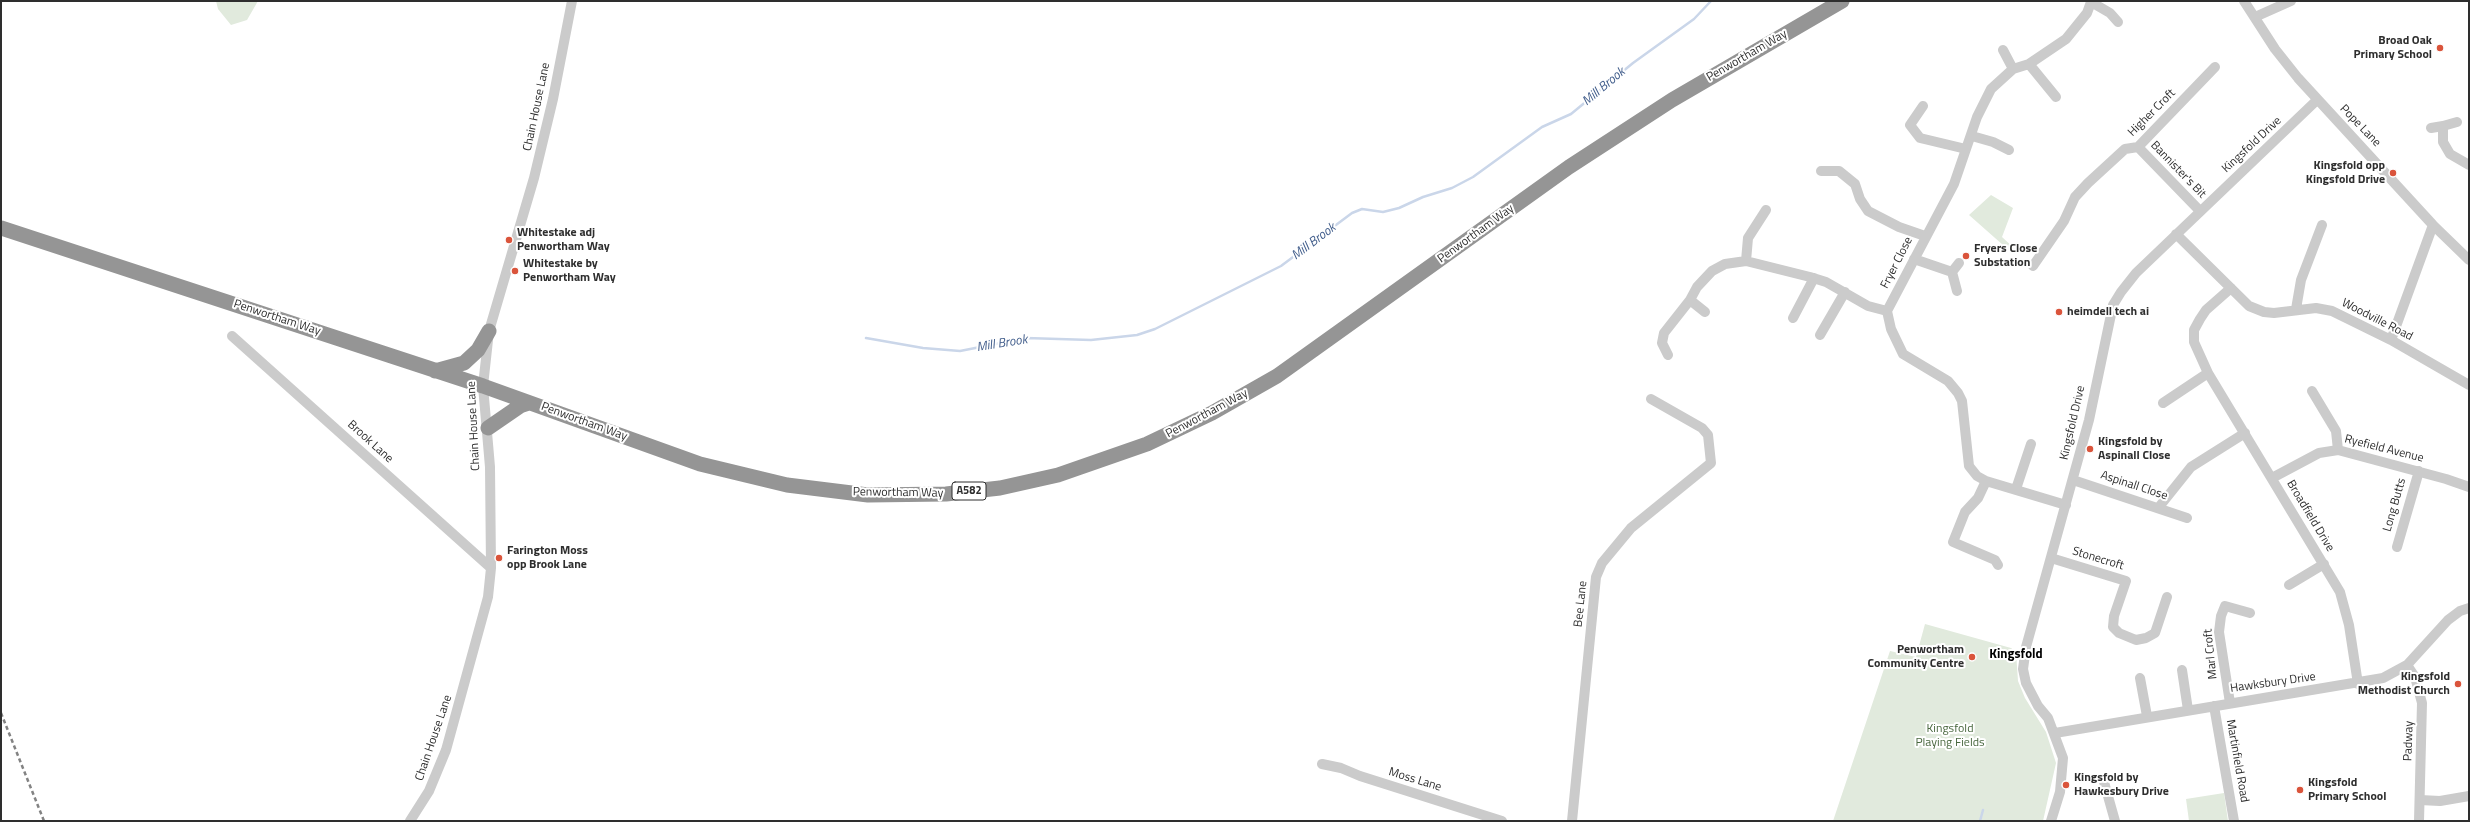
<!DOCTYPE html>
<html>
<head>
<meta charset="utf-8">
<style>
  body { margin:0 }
  #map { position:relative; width:2470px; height:822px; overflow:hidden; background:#fff; font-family:"Titillium Web",sans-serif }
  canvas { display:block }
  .frame { position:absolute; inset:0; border:2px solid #2e2e2e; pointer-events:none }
</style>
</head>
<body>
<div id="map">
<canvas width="2470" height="822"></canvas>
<div class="frame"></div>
</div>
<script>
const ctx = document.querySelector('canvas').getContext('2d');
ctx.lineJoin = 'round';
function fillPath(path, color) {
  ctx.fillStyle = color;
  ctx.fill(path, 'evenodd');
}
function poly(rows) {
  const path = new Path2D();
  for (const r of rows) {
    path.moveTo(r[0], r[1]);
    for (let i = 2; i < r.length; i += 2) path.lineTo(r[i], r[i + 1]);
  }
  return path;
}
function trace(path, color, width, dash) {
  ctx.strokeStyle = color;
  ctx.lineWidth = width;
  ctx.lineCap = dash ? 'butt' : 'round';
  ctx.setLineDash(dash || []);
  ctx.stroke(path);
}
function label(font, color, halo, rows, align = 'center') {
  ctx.font = font + ' "Titillium Web",sans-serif';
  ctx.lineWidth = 4;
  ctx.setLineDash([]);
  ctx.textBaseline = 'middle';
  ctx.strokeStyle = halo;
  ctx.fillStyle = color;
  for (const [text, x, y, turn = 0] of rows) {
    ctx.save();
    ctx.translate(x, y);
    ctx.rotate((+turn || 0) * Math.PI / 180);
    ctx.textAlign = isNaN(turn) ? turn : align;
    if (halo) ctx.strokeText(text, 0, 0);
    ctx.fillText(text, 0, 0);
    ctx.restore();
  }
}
const green = poly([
  [216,1,258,1,247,20,231,25,218,9],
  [1991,195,2013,208,2002,237,2015,249,2012,253,1969,215],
  [1925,624,2011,648,2016,652,2018,681,2025,698,2046,732,2056,763,2043,821,1833,821,1890,651,1916,657],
  [2224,793,2228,821,2189,821,2186,799]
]);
const stream = poly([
  [866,338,923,348,960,351,1026,338,1091,340,1137,335,1155,329,1281,266,1352,213,1362,209,1383,212,1399,208,1423,197,1452,188,1473,177,1542,127,1571,114,1633,63,1694,19,1711,1],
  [1980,821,1983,810]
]);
const minor = poly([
  [2244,1,2275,49,2298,78,2433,225,2469,260],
  [2255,17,2291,1],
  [2003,50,2013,69],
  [2029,64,2056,97],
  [1923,106,1910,125,1920,138,1966,149],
  [2443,126,2457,122],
  [2431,128,2443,126,2443,142,2450,154,2469,165],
  [1972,136,1993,142,2009,150],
  [2138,147,2200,211],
  [1821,171,1839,171,1855,184,1860,199,1868,211,1899,227,1925,236],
  [2176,234,2249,306,2264,312,2274,313,2316,308,2332,311,2391,340,2469,385],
  [1914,259,1952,272,1957,291],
  [1746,261,1748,238,1766,210],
  [2033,266,2064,221,2075,197,2088,183,2125,149,2138,147,2215,67],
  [1952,272,1959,263],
  [2231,288,2206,310,2200,319,2194,330,2194,342,2208,373,2340,592,2349,625,2358,684],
  [1690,300,1705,312],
  [2296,309,2301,280,2322,225],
  [1793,318,1814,278],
  [1820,335,1845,292],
  [232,336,491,568],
  [2391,340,2433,225],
  [1668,355,1662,343,1664,333,1690,300,1697,287,1712,271,1725,264,1746,261,1810,277,1826,282,1868,306,1887,311],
  [2312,391,2336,431,2338,450],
  [2163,403,2208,373],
  [2272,478,2319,453,2338,450,2446,479,2469,487],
  [2073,480,2187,518],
  [1986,481,1978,498,1965,512,1953,542,1995,560,1998,565],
  [2016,489,2031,444],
  [2066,505,1986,481,1977,476,1969,466,1962,401,1958,393,1948,381,1903,354,1891,329,1887,311,1954,184,1977,117,1991,89,2013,69,2029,64,2066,39,2087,13,2091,2,2110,13,2118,22],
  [2159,507,2191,467,2245,433],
  [2397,547,2419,471],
  [2051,558,2126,581,2114,616,2113,627,2119,633,2136,640,2146,638,2155,633,2167,597],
  [2289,585,2324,564],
  [2407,665,2415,677,2422,703,2419,821],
  [2182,670,2188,710],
  [2140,678,2147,716],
  [2230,703,2219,632,2221,616,2225,606,2250,613],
  [2214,706,2234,821],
  [2055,733,2383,678,2407,665,2448,620,2460,611,2469,608],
  [1322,764,1341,768,1360,776,1502,821],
  [2104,782,2115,821],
  [2420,800,2440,801,2469,796],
  [410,821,429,791,446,750,488,597,491,568,490,467,483,386,489,331,534,178,553,99,572,1],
  [1572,821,1596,577,1602,563,1631,528,1711,463,1708,435,1702,428,1651,399],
  [2051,821,2060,792,2063,758,2048,718,2038,706,2026,683,2023,669,2026,647,2089,420,2113,305,2121,292,2136,273,2317,100]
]);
const highway = poly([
  [1,228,483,386,700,464,787,485,868,495,946,494,1000,488,1058,475,1147,444,1212,413,1277,376,1569,167,1672,100,1842,1],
  [435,371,464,363,478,350,489,331],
  [488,428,520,406,529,403]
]);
const rail = poly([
  [1,713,44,821]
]);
const markers = [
  [2440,48,4,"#da543b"],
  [2393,173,4,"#da543b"],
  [509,240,4,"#da543b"],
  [1966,256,4,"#da543b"],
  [515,271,4,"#da543b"],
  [2059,312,4,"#da543b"],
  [2090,449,4,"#da543b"],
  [499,558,4,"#da543b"],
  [1972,657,4,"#da543b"],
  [2458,684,4,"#da543b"],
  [2066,785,4,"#da543b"],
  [2300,790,4,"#da543b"]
];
const shields = [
  [969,491,34]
];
const shieldNames = [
  ["A582",969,491]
];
const poiNames = [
  ["Broad Oak",2432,41,"right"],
  ["Primary School",2432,55,"right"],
  ["Kingsfold opp",2385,166,"right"],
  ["Kingsfold Drive",2385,180,"right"],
  ["Whitestake adj",517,233],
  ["Penwortham Way",517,247],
  ["Fryers Close",1974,249],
  ["Substation",1974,263],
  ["Whitestake by",523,264],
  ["Penwortham Way",523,278],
  ["heimdell tech ai",2067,312],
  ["Kingsfold by",2098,442],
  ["Aspinall Close",2098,456],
  ["Farington Moss",507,551],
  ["opp Brook Lane",507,565],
  ["Penwortham",1964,650,"right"],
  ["Community Centre",1964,664,"right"],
  ["Kingsfold",2450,677,"right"],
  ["Methodist Church",2450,691,"right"],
  ["Kingsfold by",2074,778],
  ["Hawkesbury Drive",2074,792],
  ["Kingsfold",2308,783],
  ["Primary School",2308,797]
];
const streetNames = [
  ["Penwortham Way",1747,56,-30],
  ["Chain House Lane",537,107,-78],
  ["Higher Croft",2152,113,-45],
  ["Pope Lane",2360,126,46],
  ["Kingsfold Drive",2252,145,-43],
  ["Bannister's Bit",2178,170,46],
  ["Penwortham Way",1476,234,-36],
  ["Fryer Close",1897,263,-63],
  ["Penwortham Way",277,318,18],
  ["Woodville Road",2377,320,27],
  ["Penwortham Way",1207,414,-28],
  ["Penwortham Way",584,422,20],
  ["Kingsfold Drive",2073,423,-77],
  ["Chain House Lane",474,426,-93],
  ["Brook Lane",370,442,42],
  ["Ryefield Avenue",2384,449,14],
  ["Aspinall Close",2134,486,18],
  ["Penwortham Way",898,493,1],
  ["Long Butts",2395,505,-74],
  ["Broadfield Drive",2310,516,59],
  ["Stonecroft",2098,559,17],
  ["Bee Lane",1581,604,-84],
  ["Marl Croft",2211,654,-96],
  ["Hawksbury Drive",2273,683,-8],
  ["Chain House Lane",434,738,-71],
  ["Padway",2409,741,-88],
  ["Martinfield Road",2237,761,80],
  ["Moss Lane",1415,780,17]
];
const parkNames = [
  ["Kingsfold",1950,729],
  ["Playing Fields",1950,743]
];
const waterNames = [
  ["Mill Brook",1604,87,-40],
  ["Mill Brook",1314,242,-37],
  ["Mill Brook",1002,344,-9]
];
const neighbourhoodNames = [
  ["Kingsfold",2016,655]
];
fillPath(green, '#e1eadd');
trace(stream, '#cad6e9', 2.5);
trace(minor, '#cbcbcb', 10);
trace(highway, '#959595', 15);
trace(rail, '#838383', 2.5, [4, 3]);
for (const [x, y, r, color] of markers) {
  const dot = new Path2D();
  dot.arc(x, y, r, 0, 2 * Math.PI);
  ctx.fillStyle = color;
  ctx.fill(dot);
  trace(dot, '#fff', 1.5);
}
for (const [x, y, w] of shields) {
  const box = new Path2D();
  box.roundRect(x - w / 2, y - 9, w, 18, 3);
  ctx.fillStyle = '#fff';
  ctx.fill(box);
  trace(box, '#2e2e2e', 1);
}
label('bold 11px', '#2e2e2e', null, shieldNames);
label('bold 12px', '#2e2e2e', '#fff', poiNames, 'left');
label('12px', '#2e2e2e', '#fff', streetNames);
label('12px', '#48673e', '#fff', parkNames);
label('italic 13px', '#415d8b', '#fff', waterNames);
label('bold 13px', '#000', '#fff', neighbourhoodNames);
</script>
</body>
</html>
